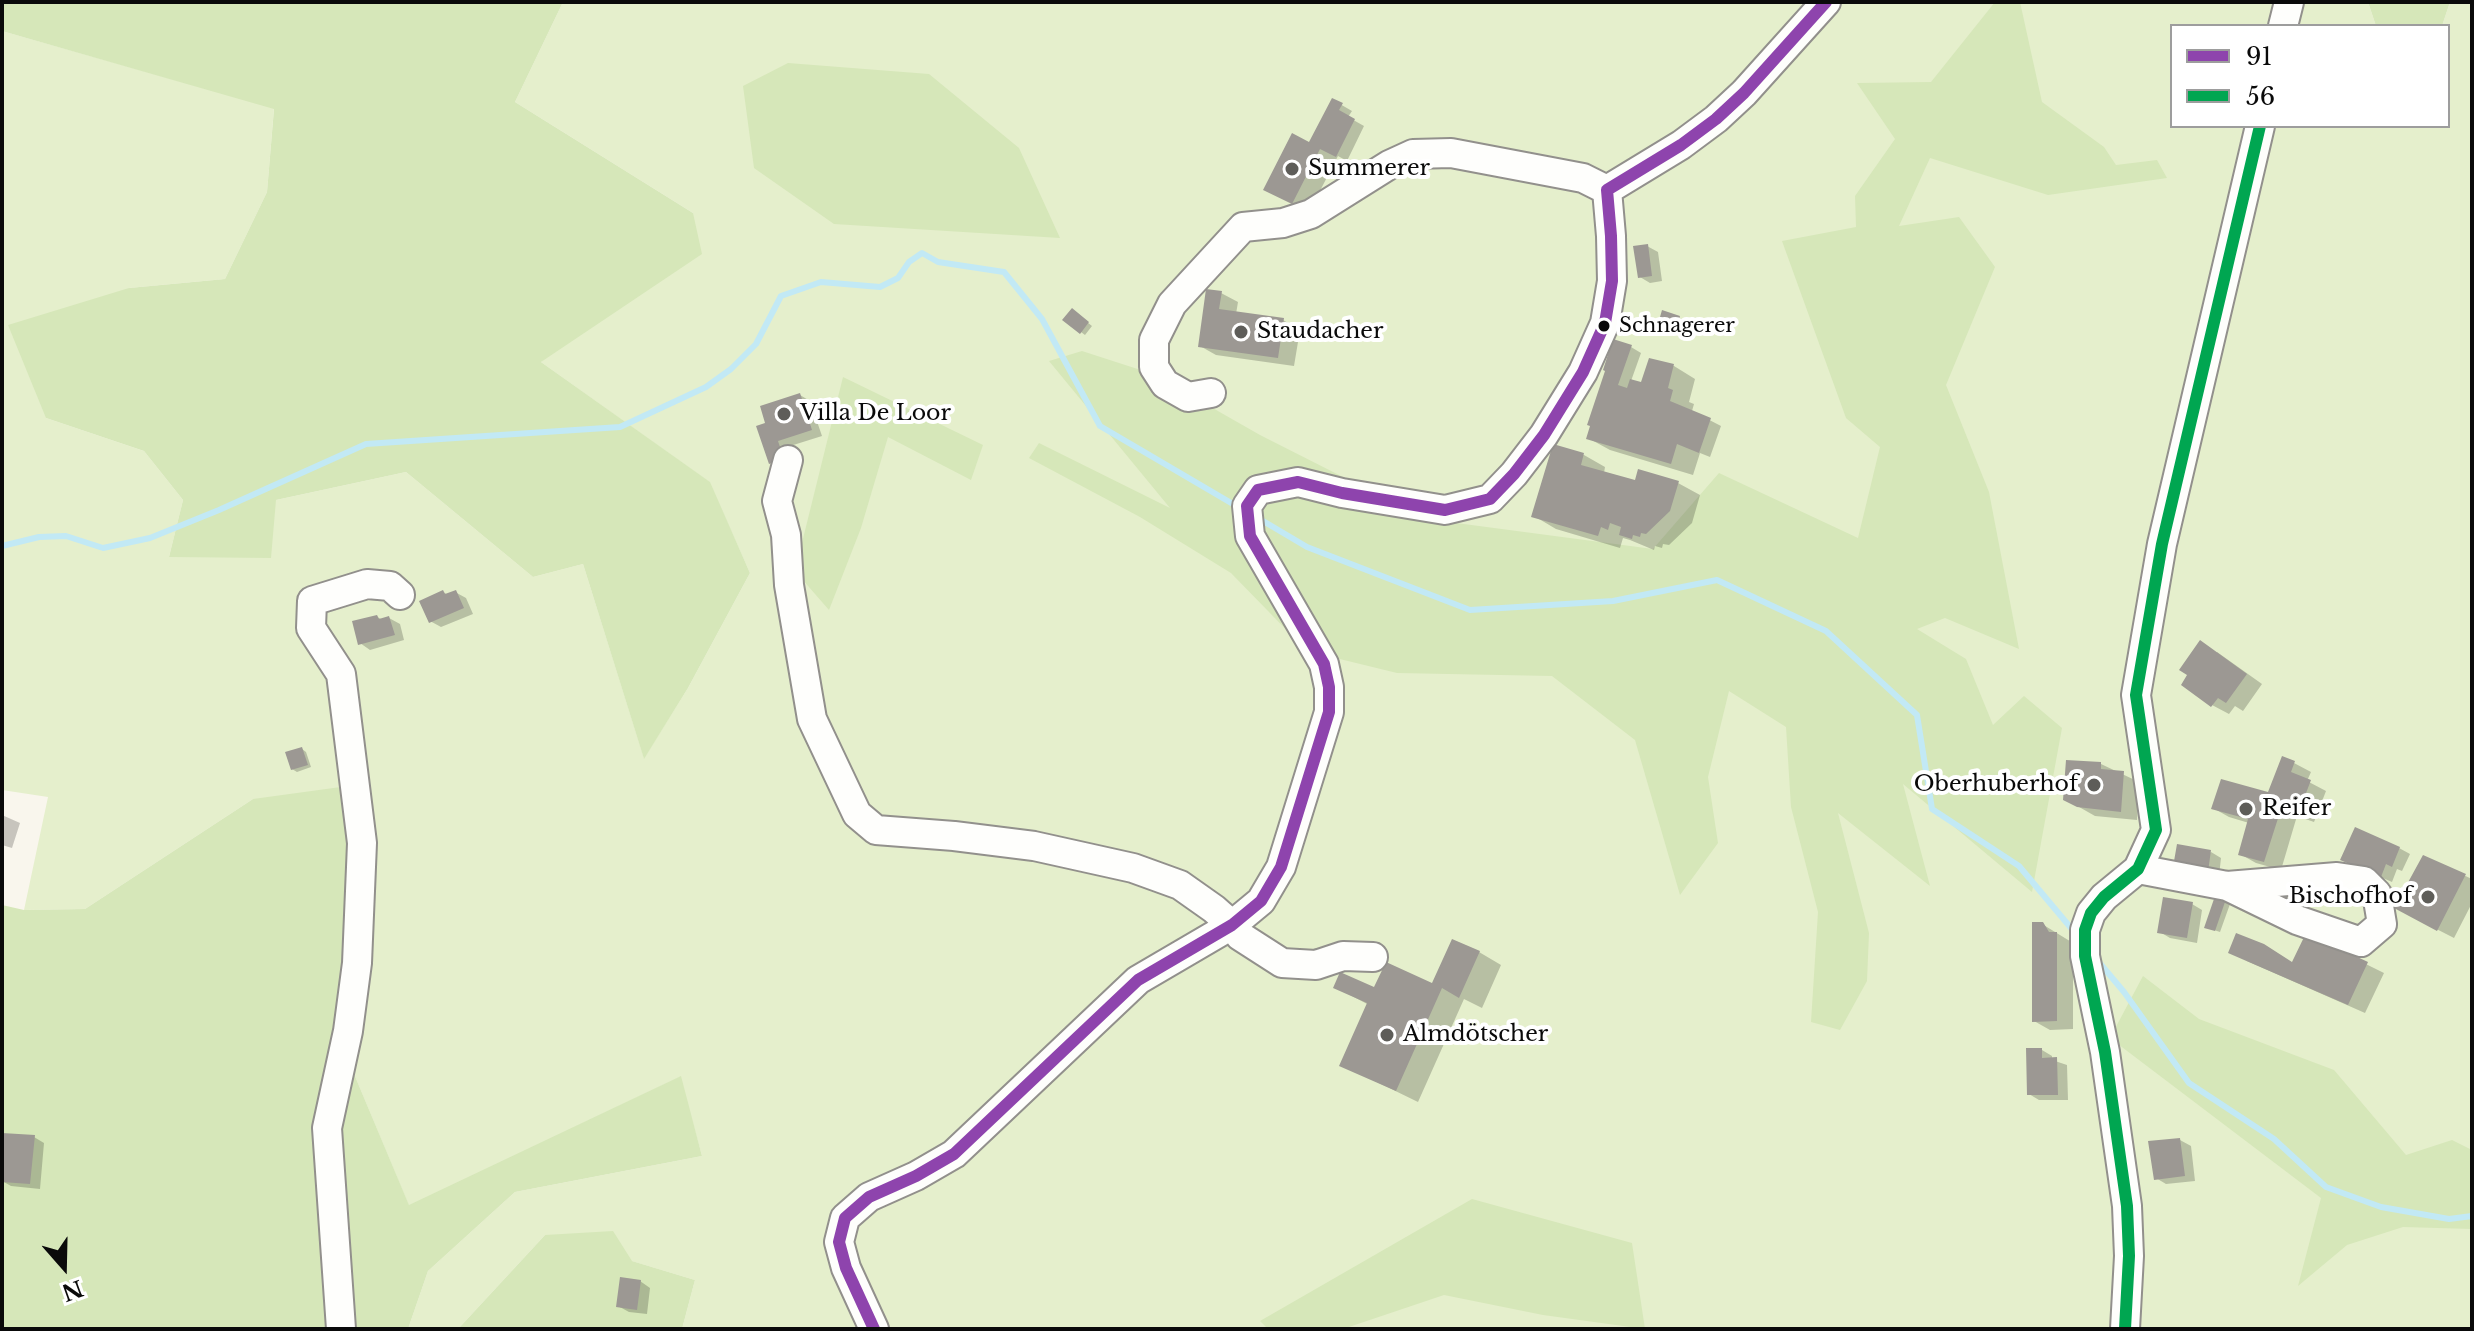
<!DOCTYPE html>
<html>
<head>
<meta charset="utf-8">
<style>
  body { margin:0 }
  #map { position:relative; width:2474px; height:1331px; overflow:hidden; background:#f9f6ed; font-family:"Libre Baskerville",serif }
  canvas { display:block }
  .frame { position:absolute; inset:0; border:4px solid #0a0a0a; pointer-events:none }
  .legend { position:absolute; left:2170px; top:24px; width:280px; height:104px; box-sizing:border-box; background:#fff; border:2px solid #9d9d9d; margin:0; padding:10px 14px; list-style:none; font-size:24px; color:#0a0a0a }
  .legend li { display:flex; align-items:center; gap:16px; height:40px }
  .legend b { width:40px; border:2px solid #9d9d9d }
  .north { position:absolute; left:24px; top:1227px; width:80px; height:80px; -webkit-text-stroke:6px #fff; paint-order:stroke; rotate:160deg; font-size:22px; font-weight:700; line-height:32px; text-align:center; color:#0a0a0a }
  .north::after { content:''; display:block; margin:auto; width:28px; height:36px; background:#0a0a0a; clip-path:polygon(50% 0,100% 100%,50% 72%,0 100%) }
</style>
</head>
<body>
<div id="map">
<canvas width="2474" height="1331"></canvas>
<div class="frame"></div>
<ul class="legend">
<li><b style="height:10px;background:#8e44ad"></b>91</li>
<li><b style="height:10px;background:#00a651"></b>56</li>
</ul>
<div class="north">N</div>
</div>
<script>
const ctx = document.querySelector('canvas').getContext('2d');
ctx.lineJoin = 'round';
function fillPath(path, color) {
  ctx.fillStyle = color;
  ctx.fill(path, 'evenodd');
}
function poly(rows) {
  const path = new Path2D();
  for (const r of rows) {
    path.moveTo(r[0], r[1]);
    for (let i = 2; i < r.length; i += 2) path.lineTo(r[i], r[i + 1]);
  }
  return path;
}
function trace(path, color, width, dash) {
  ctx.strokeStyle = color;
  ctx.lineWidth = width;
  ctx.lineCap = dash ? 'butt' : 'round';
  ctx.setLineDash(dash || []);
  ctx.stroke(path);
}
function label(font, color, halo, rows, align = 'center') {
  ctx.font = font + ' "Libre Baskerville",serif';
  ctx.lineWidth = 8;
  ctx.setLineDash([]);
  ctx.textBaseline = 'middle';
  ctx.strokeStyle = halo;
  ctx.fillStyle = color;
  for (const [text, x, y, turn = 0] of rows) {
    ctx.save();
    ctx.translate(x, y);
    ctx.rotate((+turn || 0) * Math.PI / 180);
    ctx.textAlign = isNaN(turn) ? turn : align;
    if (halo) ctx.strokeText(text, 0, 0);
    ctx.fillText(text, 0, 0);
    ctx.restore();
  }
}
const green = poly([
  [563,2,2368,2,2376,26,2172,26,2172,126,2448,126,2448,26,2442,26,2450,2,2472,2,2472,1329,682,1329,695,1280,545,1235,458,1329,408,1329,428,1271,515,1192,702,1156,680,1077,409,1206,352,1069,253,799,85,909,24,910,48,797,2,790,2,31,274,108,267,192,225,279,129,288,46,418,144,451,183,500,169,557,276,500,406,472,533,577,583,564,644,758,688,688,750,573,709,482,541,362,693,213,515,102]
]);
const forest = poly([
  [2,2,563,2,515,102,693,213,702,254,541,362,710,482,750,573,688,688,644,759,583,564,533,577,406,472,276,500,271,558,169,557,183,500,144,451,46,418,8,325,129,288,225,279,267,192,274,109,2,31],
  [1995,2,2020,2,2042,102,2104,147,2116,165,2157,160,2167,178,2048,195,1930,158,1899,226,1959,217,1995,267,1946,385,1989,492,2019,649,1945,618,1917,629,1966,659,1993,725,2024,696,2062,728,2032,892,1903,784,1930,886,1838,813,1869,933,1867,981,1840,1030,1811,1022,1818,912,1791,807,1786,727,1729,691,1708,777,1718,843,1680,895,1635,740,1552,676,1397,673,1307,651,1231,573,1140,517,1029,458,1039,443,1170,508,1049,361,1082,351,1153,374,1260,435,1426,519,1653,549,1719,473,1858,538,1880,447,1846,418,1782,241,1856,227,1855,196,1895,139,1857,83,1931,82],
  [2368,2,2450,2,2442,26,2376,26],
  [788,63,929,74,1019,148,1060,238,834,224,754,168,743,86],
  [843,377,983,445,971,480,888,437,861,528,829,610,795,571],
  [348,786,352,1069,409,1205,681,1076,702,1156,515,1192,428,1271,408,1329,2,1329,2,905,24,910,85,909,253,799],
  [2143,976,2199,1019,2334,1070,2406,1155,2452,1140,2472,1150,2472,1229,2403,1227,2347,1245,2298,1286,2321,1198,2110,1038],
  [1472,1199,1632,1243,1645,1329,1543,1315,1444,1295,1343,1329,1268,1329,1260,1321],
  [613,1231,632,1261,695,1280,682,1329,458,1329,545,1235]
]);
const shadow = poly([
  [1333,100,1352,111,1348,117,1364,126,1347,161,1338,156,1309,212,1282,198,1318,149],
  [1647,246,1658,252,1662,281,1650,283,1640,277],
  [1221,293,1238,302,1236,314,1283,320,1300,330,1294,366,1216,355,1200,346],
  [1077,314,1092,326,1085,335,1081,332],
  [1679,318,1684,320,1680,330,1665,325],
  [1631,347,1641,353,1631,381,1642,384,1650,360,1674,366,1695,379,1689,402,1694,404,1692,411,1721,426,1710,457,1700,453,1693,475,1610,450,1588,438],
  [800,395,810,401,822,436,787,447,781,469,771,463,768,424],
  [1554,446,1584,455,1605,467,1604,473,1636,483,1678,483,1700,495,1692,523,1669,545,1663,544,1662,548,1655,546,1654,550,1630,540,1623,538,1620,548,1556,529,1534,516],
  [443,592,448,595,455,592,466,598,473,614,441,627,430,621],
  [377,617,383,620,389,618,400,624,404,640,370,650,360,643],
  [2217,652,2262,684,2243,711,2235,706,2229,714,2212,705],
  [302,749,306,752,311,767,297,772,292,769],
  [2294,763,2311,772,2307,781,2326,791,2314,822,2297,816,2281,870,2256,863,2240,854,2249,823,2229,817,2213,808,2269,795],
  [2101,764,2139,782,2137,820,2095,816,2065,799],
  [2,815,20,823,12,848,2,845],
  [2399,848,2410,854,2402,871,2397,869,2392,882,2353,865],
  [2211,852,2221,858,2219,876,2186,872],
  [2424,857,2472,879,2472,903,2454,938,2413,917],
  [2225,901,2230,904,2220,932,2211,929],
  [2192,904,2202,910,2197,943,2170,938,2160,932],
  [2042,924,2073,943,2073,1029,2050,1030,2034,1021],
  [2307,935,2384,973,2365,1013,2247,961,2294,964],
  [1479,952,1501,965,1482,1008,1464,999,1418,1102,1342,1065,1369,1005,1335,987,1375,990,1433,985],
  [2042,1050,2052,1056,2052,1060,2067,1065,2068,1100,2039,1100,2029,1094],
  [34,1137,44,1143,40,1189,11,1186,2,1181,2,1158],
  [2180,1140,2191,1146,2195,1181,2166,1184,2156,1178],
  [640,1281,650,1288,647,1314,629,1312,618,1306]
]);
const stream = poly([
  [1258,518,1307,547,1470,610,1613,601,1717,580,1826,631,1917,715,1932,809,2019,866,2076,934],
  [2,546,39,537,66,536,103,548,150,538,219,510,366,444,620,427,706,387,731,369,756,344,781,296,821,282,880,287,898,278,909,262,922,253,938,262,1004,272,1042,319,1100,426,1238,507],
  [2098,961,2124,992,2189,1083,2274,1139,2326,1187,2381,1207,2449,1219,2472,1216]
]);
const building = poly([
  [1332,98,1343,103,1339,110,1355,119,1336,157,1320,149,1292,204,1263,190,1292,133,1309,142],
  [1648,244,1652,276,1638,278,1633,246],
  [1206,289,1222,291,1219,309,1284,318,1278,358,1198,347],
  [1072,308,1089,322,1080,334,1062,320],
  [1662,310,1680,316,1676,330,1658,324],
  [1613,339,1632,345,1618,385,1627,388,1630,379,1641,382,1649,358,1674,364,1668,388,1673,390,1670,401,1711,418,1699,453,1677,444,1671,464,1586,439,1590,426,1587,425,1605,371,1603,370],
  [800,393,812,430,778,441,784,459,769,464,756,426,765,423,760,406],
  [1553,444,1584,453,1581,465,1635,480,1638,469,1679,481,1670,511,1646,534,1641,533,1640,537,1633,535,1632,539,1619,535,1621,527,1610,523,1608,530,1601,527,1598,536,1531,517],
  [443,590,445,594,456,590,464,608,429,623,419,601],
  [377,615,379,619,389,616,395,635,358,645,352,621],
  [2200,640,2247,674,2226,703,2218,698,2211,707,2181,685,2187,675,2179,670],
  [302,747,308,765,291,770,285,752],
  [2282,756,2295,761,2291,772,2311,780,2298,814,2281,809,2264,862,2238,855,2248,819,2211,809,2221,779,2268,792],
  [2066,760,2101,762,2101,769,2124,771,2121,812,2077,807,2063,800],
  [2355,827,2400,847,2392,867,2386,864,2381,877,2340,860],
  [2177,844,2211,850,2208,872,2173,867],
  [2423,855,2466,874,2437,931,2394,908],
  [2215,896,2226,899,2215,931,2204,928],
  [2163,897,2193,902,2187,938,2157,933],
  [2032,922,2043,922,2049,932,2057,932,2057,1021,2032,1022],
  [2236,933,2264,944,2292,962,2306,933,2368,962,2348,1005,2228,953],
  [1452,939,1480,951,1459,998,1442,988,1396,1091,1339,1066,1367,1003,1333,988,1340,972,1374,987,1386,962,1432,983],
  [2026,1048,2042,1048,2042,1058,2057,1057,2058,1095,2027,1095],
  [2,1133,35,1135,30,1184,2,1182],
  [2180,1138,2185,1176,2154,1180,2148,1141],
  [620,1277,641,1280,637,1310,616,1307]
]);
const minor = poly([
  [2283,26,2289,2],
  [1211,393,1188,397,1165,384,1154,367,1154,340,1172,304,1243,227,1283,223,1311,214,1389,165,1413,154,1451,153,1583,178,1607,190],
  [788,460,777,501,786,535,789,585,812,719,857,814,876,830,954,836,1034,846,1133,868,1180,885,1214,909,1232,925,1240,936,1282,963,1316,965,1343,956,1373,957],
  [2138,869,2227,886,2337,877,2364,881,2377,894,2382,924,2361,942,2297,920,2227,886],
  [341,1329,327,1128,348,1031,357,963,362,843,341,674,311,628,312,601,367,584,390,586,400,595],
  [874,1329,846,1268,839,1242,845,1218,869,1197,916,1176,954,1154,1138,980,1232,925,1261,901,1281,867,1329,712,1329,687,1324,664,1250,536,1247,506,1258,490,1298,482,1342,493,1445,510,1490,499,1514,474,1544,435,1583,372,1605,323,1612,281,1611,236,1607,190,1681,145,1716,119,1744,93,1826,2],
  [2125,1329,2129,1256,2127,1206,2105,1052,2085,956,2085,930,2091,913,2104,897,2138,869,2156,830,2136,695,2162,544,2260,126]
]);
const bus1 = poly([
  [874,1329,846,1268,839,1242,845,1218,869,1197,916,1176,954,1154,1138,980,1232,925,1261,901,1281,867,1329,712,1329,687,1324,664,1250,536,1247,506,1258,490,1298,482,1342,493,1445,510,1490,499,1514,474,1544,435,1583,372,1605,323,1612,281,1611,236,1607,190,1681,145,1716,119,1744,93,1826,2]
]);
const bus2 = poly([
  [2125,1329,2129,1256,2127,1206,2105,1052,2085,956,2085,930,2091,913,2104,897,2138,869,2156,830,2136,695,2162,544,2260,126]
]);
const markers = [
  [1292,169,8,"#5e5d59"],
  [1604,326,7,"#0a0a0a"],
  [1241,332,8,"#5e5d59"],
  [784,414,8,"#5e5d59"],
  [2094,785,8,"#5e5d59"],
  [2246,809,8,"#5e5d59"],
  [2428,897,8,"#5e5d59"],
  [1387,1035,8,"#5e5d59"]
];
const busNames = [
  ["Schnagerer",1619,326]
];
const poiNames = [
  ["Summerer",1308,169],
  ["Staudacher",1257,332],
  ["Villa De Loor",800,414],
  ["Oberhuberhof",2078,785,"right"],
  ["Reifer",2262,809],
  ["Bischofhof",2412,897,"right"],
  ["Almdötscher",1403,1035]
];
fillPath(green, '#e5efcc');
fillPath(forest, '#d6e7b9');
fillPath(shadow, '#0003');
trace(stream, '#c2e9f5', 6);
fillPath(building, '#9c9893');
trace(minor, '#92908c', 32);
trace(minor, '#fefefc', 28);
trace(bus1, '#8e44ad', 12);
trace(bus2, '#00a651', 12);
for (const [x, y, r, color] of markers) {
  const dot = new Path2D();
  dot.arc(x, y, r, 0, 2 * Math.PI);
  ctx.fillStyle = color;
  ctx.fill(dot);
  trace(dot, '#fff', 3);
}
label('20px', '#0a0a0a', '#fff', busNames, 'left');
label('22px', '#0a0a0a', '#fff', poiNames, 'left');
</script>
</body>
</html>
